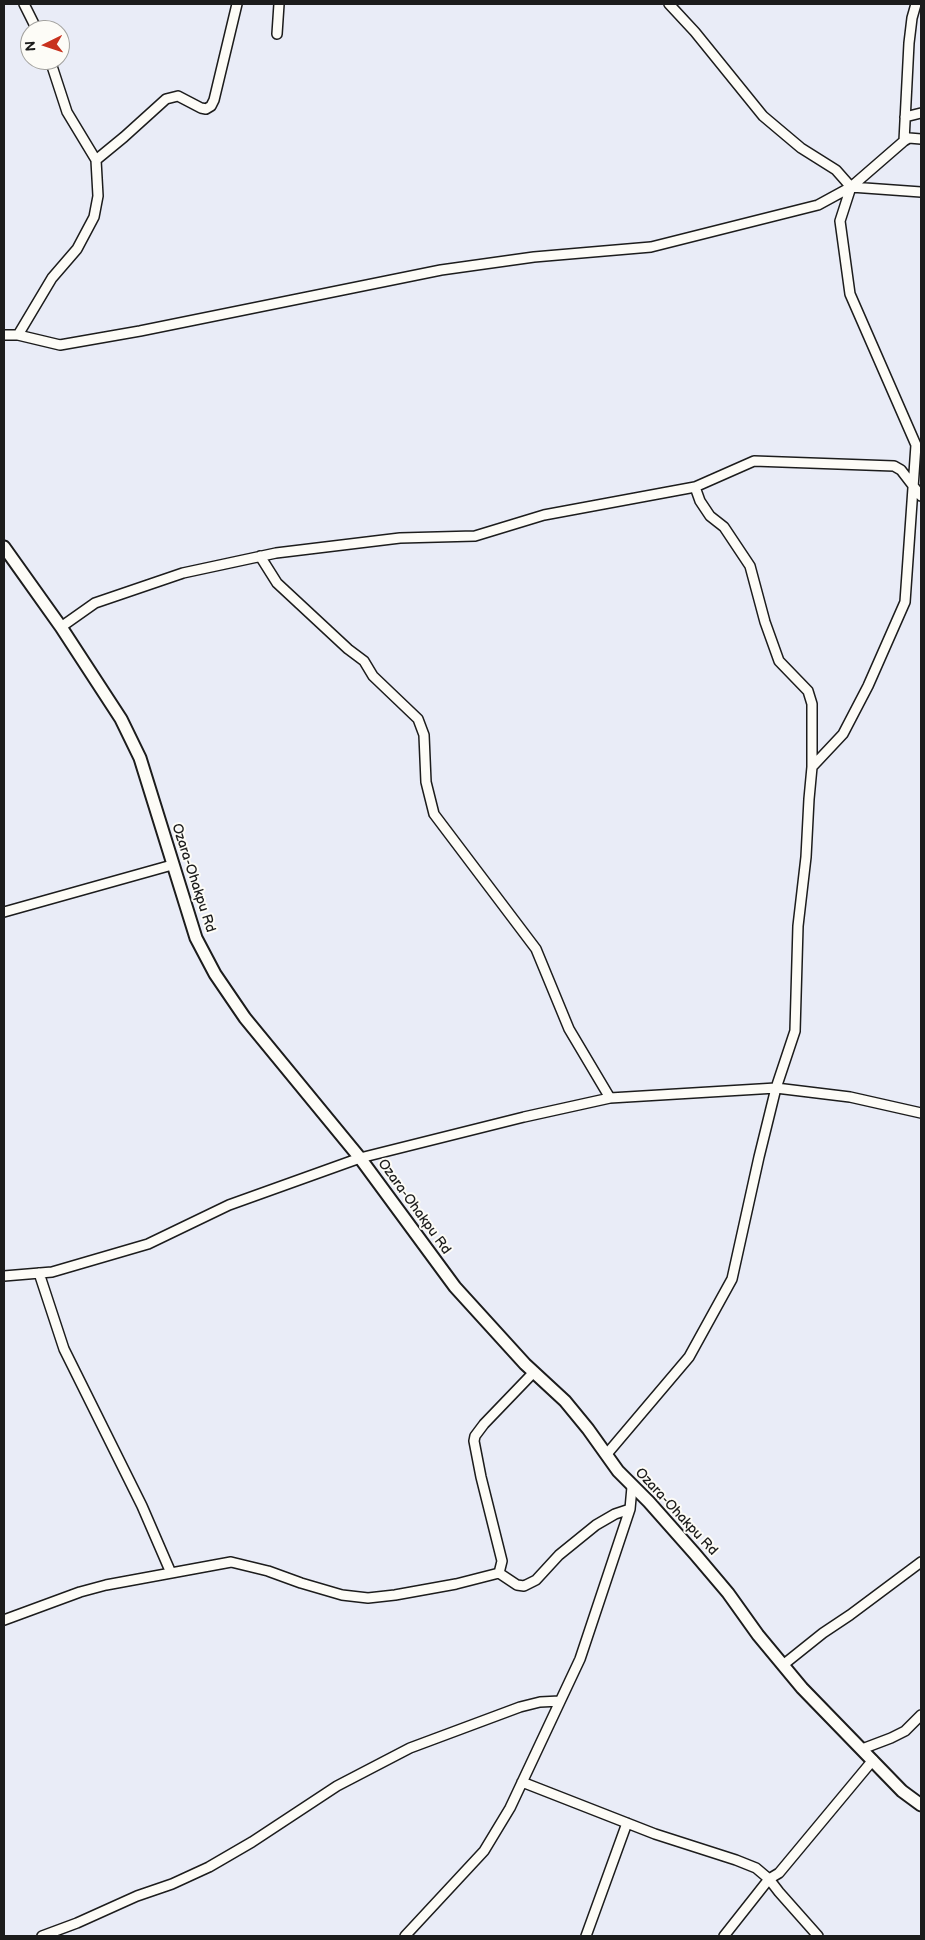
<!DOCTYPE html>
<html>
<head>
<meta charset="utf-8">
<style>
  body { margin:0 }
  #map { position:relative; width:925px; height:1940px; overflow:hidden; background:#e9ecf7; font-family:"Balsamiq Sans",sans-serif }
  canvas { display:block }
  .frame { position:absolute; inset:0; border:5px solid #1c1c1c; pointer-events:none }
  .north { position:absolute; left:20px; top:20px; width:50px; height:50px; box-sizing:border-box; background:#fdfcf7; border:1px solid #a3a29f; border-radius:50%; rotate:266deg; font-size:14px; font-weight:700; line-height:20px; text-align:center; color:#1c1c1c }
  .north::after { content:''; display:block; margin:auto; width:18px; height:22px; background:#c8321e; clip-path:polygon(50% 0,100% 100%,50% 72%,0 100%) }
</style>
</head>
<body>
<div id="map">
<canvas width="925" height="1940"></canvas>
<div class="frame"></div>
<div class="north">N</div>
</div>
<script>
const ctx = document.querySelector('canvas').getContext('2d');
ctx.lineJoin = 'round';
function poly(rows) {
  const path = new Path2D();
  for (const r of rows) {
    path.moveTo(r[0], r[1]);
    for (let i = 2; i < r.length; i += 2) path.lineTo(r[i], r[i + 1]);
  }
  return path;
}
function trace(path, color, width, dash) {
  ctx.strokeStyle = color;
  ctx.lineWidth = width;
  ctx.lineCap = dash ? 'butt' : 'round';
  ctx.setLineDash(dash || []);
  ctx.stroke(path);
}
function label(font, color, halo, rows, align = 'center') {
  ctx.font = font + ' "Balsamiq Sans",sans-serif';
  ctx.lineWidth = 4;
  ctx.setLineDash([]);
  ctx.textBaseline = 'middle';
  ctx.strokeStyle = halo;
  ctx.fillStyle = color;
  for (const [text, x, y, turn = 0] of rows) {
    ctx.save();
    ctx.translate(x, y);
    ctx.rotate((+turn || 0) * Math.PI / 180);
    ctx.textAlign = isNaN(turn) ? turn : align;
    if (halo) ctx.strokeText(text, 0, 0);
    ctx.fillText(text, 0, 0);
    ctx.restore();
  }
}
const street = poly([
  [24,4,37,30],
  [669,4,695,32,763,116,801,148,836,170,851,187],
  [277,34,279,4],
  [905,117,921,113],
  [904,141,909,138,921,139],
  [96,160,124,137,166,99,178,96,201,108,206,109,211,106,214,100,237,4],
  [4,335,18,335,60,345,140,331,441,270,534,257,651,247,818,205,851,187,921,192],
  [18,335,52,278,77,249,94,217,98,196,96,160,67,112,50,60],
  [260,556,277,583,348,649,364,661,373,676,418,719,424,735,426,782,434,814,536,949,569,1029,610,1098],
  [61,627,95,603,183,573,276,553,400,538,475,536,544,515,695,487,754,461,894,466,901,470,921,496],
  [812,767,843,734,868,686,905,602,916,445,850,294,840,221,851,187,904,141,909,43,912,18,916,4],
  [4,912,172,865],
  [39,1273,64,1349,142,1506,171,1573],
  [4,1276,52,1272,148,1244,229,1205,360,1158,524,1117,610,1098,776,1088,850,1097,921,1113],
  [606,1455,689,1357,732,1279,759,1157,776,1088,795,1031,798,926,806,857,809,799,812,767,812,704,808,691,779,661,765,622,750,566,724,527,710,516,700,501,695,487],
  [499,1573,502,1561,481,1477,474,1441,475,1436,484,1424,534,1372],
  [4,1620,80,1592,106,1585,231,1562,268,1571,301,1583,342,1595,368,1598,395,1595,456,1584,499,1573,517,1585,524,1586,536,1580,559,1555,596,1525,615,1514,630,1509],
  [783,1665,823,1633,850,1615,921,1562],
  [862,1749,891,1738,905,1731,921,1715],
  [522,1782,655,1834,736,1860,756,1868,769,1879,779,1892,818,1936],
  [42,1936,77,1923,137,1896,172,1884,209,1867,252,1842,337,1786,410,1748,520,1707,540,1702,560,1701],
  [405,1936,484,1851,510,1808,580,1659,630,1509,632,1487],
  [586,1936,627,1823],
  [724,1936,769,1879,779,1873,873,1760]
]);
const secondary = poly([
  [4,547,61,627,121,719,140,758,196,938,215,974,245,1018,360,1158,455,1287,525,1364,565,1401,588,1429,618,1471,649,1502,695,1554,728,1593,758,1635,802,1688,902,1791,921,1805]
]);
const streetNames = [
  ["Ozara-Ohakpu Rd",193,878,72],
  ["Ozara-Ohakpu Rd",414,1207,54],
  ["Ozara-Ohakpu Rd",676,1512,47]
];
trace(street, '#1c1c1c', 12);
trace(secondary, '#1c1c1c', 15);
trace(street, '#fdfcf7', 9);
trace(secondary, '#fdfcf7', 11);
label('14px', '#1c1c1c', '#fdfcf7', streetNames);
</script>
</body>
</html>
